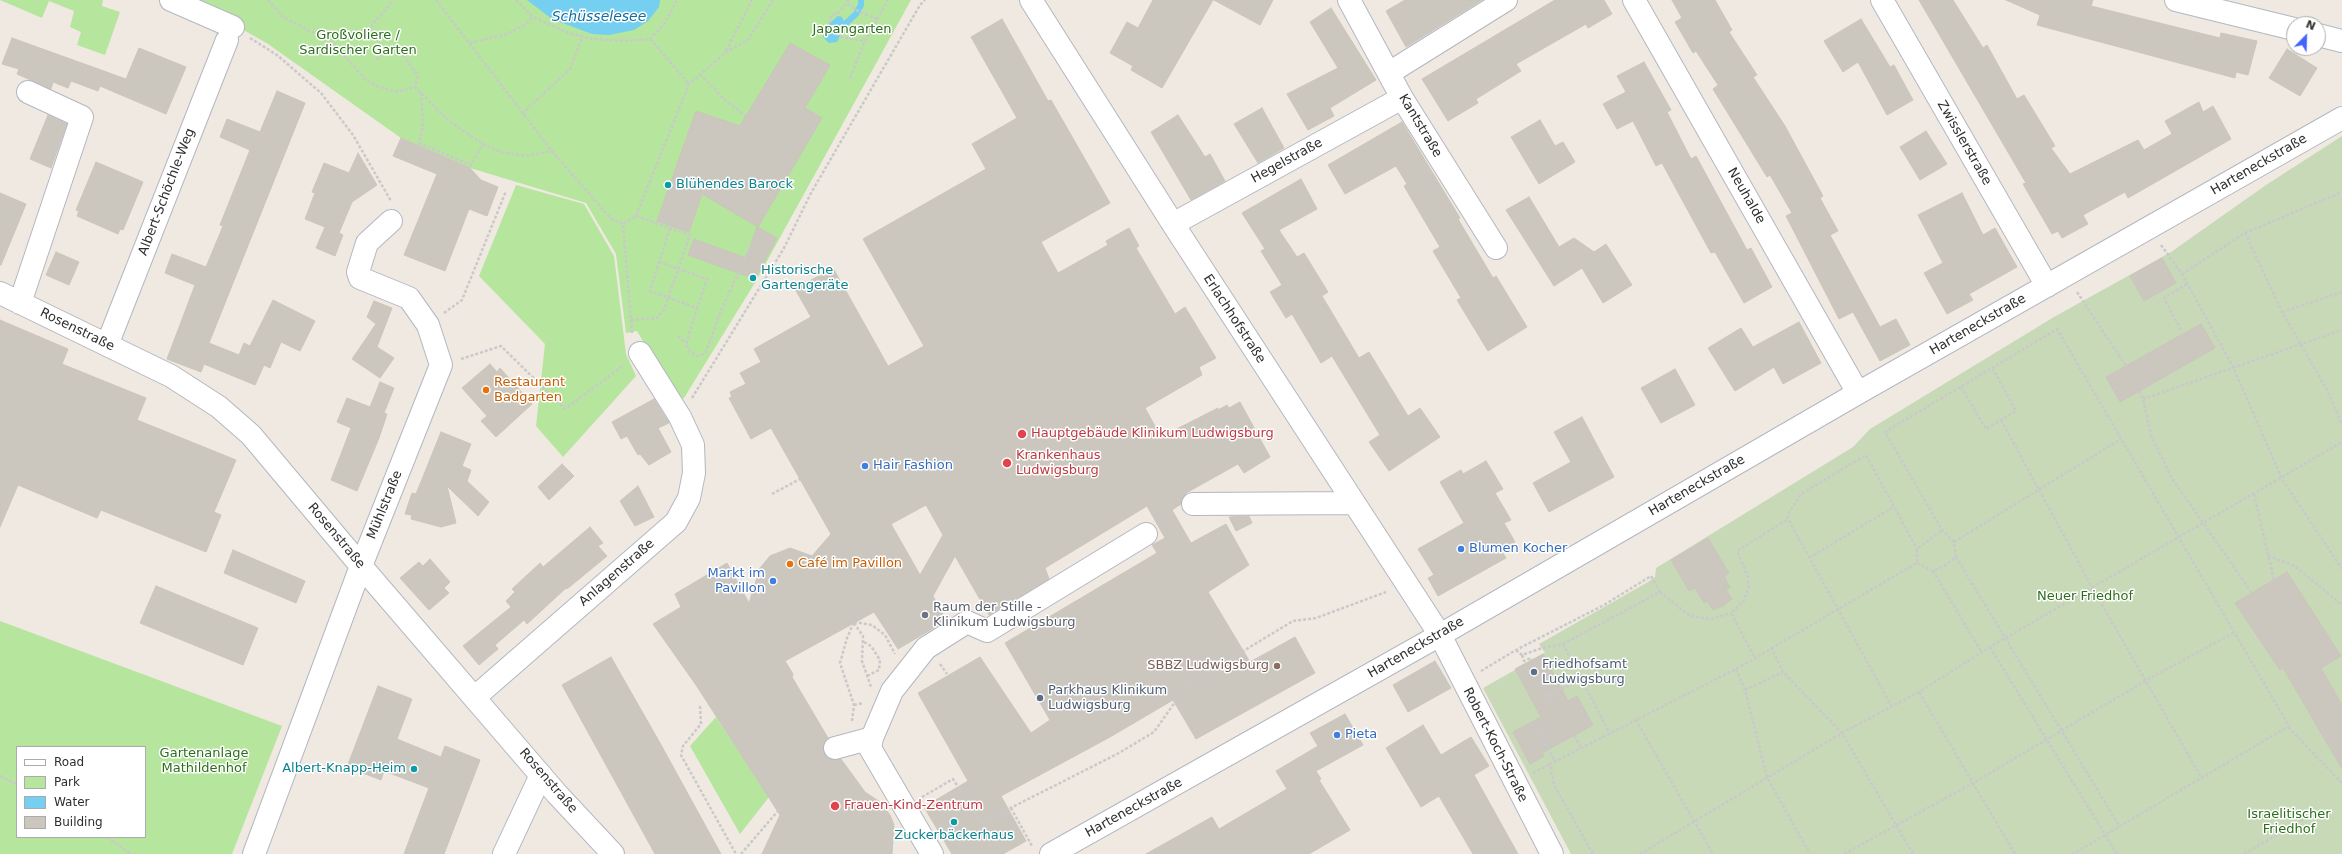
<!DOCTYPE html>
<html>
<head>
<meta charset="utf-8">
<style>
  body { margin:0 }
  #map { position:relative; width:2342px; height:854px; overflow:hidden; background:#efe9e1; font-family:"DejaVu Sans",sans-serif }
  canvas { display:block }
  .legend { position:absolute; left:16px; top:746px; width:130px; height:92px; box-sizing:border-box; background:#fff; border:1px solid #ababab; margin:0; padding:5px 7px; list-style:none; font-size:12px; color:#2e2e2e }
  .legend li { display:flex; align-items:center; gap:8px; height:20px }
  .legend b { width:20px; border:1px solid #ababab }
  .north { position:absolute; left:2286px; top:16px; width:40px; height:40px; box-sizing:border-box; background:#fff; border:1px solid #ababab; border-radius:50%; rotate:23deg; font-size:11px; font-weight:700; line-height:16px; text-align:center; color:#2e2e2e }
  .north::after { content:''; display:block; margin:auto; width:14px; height:18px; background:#4264fb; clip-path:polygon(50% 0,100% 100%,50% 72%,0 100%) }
</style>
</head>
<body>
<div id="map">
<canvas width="2342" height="854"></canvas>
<ul class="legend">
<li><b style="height:5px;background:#fff"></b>Road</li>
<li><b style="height:11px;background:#b6e59e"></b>Park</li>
<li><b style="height:11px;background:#75cff0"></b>Water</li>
<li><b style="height:11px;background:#cbc7bf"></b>Building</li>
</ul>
<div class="north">N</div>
</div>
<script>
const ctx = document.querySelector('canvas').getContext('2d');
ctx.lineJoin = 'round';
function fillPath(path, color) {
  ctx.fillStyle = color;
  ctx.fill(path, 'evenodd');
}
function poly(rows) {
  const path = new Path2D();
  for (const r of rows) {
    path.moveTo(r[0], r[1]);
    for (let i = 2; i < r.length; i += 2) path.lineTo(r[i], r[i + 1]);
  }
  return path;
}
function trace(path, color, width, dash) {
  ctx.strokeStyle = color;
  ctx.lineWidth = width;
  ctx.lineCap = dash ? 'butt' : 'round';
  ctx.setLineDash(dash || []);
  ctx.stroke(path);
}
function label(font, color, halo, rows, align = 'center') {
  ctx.font = font + ' "DejaVu Sans",sans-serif';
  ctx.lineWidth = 3;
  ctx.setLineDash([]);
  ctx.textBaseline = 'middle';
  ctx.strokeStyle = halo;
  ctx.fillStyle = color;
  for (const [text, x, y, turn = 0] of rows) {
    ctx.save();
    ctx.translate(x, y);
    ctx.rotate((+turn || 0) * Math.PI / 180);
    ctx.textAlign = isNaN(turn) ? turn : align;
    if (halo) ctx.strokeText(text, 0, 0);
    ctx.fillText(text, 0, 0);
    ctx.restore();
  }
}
const green = poly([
  [0,0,103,0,102,6,120,12,105,55,77,45,81,32,70,27,74,11,49,1,42,18],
  [182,0,911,0,756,281,684,398,677,399,637,331,626,333,616,254,586,203,470,168,401,138,268,44,233,24],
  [516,185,584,204,614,256,626,354,636,376,563,457,536,426,545,344,479,276],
  [0,621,282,726,232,854,0,854],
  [17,747,145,747,145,837,17,837],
  [716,717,769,797,740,834,690,746]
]);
const cemetery = poly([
  [2342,136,2342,854,1571,854,1483,688,1545,653,1539,644,1648,582,1655,577,1656,568,1853,447,1870,429,2054,317,2171,252,2266,185]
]);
const water = poly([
  [527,0,660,0,659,7,648,21,634,30,609,35,592,34,552,19],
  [838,16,842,17,845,24,842,31,837,42,829,43,823,37,825,27]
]);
const stream = poly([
  [845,24,856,14,861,5,861,0]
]);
const building = poly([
  [1153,0,1213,0,1162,88,1131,70,1133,66,1110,53,1127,22,1138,28,1153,0],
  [1214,0,1273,0,1260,25,1214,0],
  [1405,0,1482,0,1406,47,1386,11,1405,0],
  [1555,0,1604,0,1612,14,1588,28,1586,24,1516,64,1521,71,1476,99,1478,103,1448,121,1422,79,1555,0],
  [1672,0,1715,0,1732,30,1729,32,1757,75,1753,77,1785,126,1823,196,1820,198,1838,231,1830,235,1880,327,1896,319,1910,345,1880,361,1853,312,1839,319,1786,216,1792,213,1770,175,1767,177,1713,89,1718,85,1696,51,1693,53,1675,22,1682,18,1672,0],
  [1919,0,1953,0,1983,48,1987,45,2017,99,2024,95,2055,146,2051,148,2070,174,2138,140,2144,150,2172,134,2165,121,2199,102,2203,112,2213,106,2231,139,2128,198,2125,192,2083,215,2088,224,2062,238,2058,231,2052,234,2023,184,2026,183,1919,0],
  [2006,0,2093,0,2091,6,2220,38,2221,33,2257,41,2248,75,2236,72,2235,78,2037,25,2040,15,2006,0],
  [1331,8,1376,80,1330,108,1334,116,1308,130,1287,94,1338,68,1310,22,1331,8],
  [1002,19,1048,101,1051,100,1110,203,1041,242,1058,273,1108,245,1106,241,1129,228,1139,246,1136,248,1175,314,1185,307,1216,358,1199,367,1202,375,1145,408,1161,437,1218,408,1218,410,1227,405,1229,408,1240,402,1270,457,1244,473,1238,464,1186,493,1181,504,1172,510,1191,543,1226,524,1249,565,1208,592,1250,662,1295,637,1315,673,1196,739,1173,700,1110,737,1001,796,1026,841,1003,854,952,854,924,807,968,781,918,693,980,657,1031,733,1050,720,1005,643,1157,553,1152,545,1165,538,1147,506,1045,568,1049,579,989,615,955,556,933,596,946,620,937,626,898,649,874,612,785,661,793,674,792,677,828,738,823,745,826,757,832,760,841,759,865,792,880,802,890,815,894,825,892,854,762,854,780,815,696,685,653,624,681,607,675,594,727,563,749,603,760,568,770,556,790,548,812,556,831,534,771,428,751,439,729,398,732,397,730,392,746,384,740,373,761,362,754,349,811,317,795,289,833,268,888,366,924,346,863,239,986,169,972,144,1017,118,971,37,1002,19],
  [926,505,943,535,920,575,891,524,926,505],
  [1861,19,1890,67,1894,65,1913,100,1887,115,1858,62,1843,72,1824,41,1861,19],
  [12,38,126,79,139,48,186,67,166,114,100,86,98,91,71,81,68,88,53,82,51,89,17,74,19,69,2,64,12,38],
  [790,43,830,65,805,108,822,118,758,227,702,194,689,232,657,221,696,111,740,126,790,43],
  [2287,49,2317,68,2300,96,2269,78,2287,49],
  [1644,62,1671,110,1667,112,1691,159,1696,156,1747,250,1751,248,1772,287,1744,303,1715,252,1711,253,1662,163,1656,166,1633,121,1617,129,1603,104,1626,92,1617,76,1644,62],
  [277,91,305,103,209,343,239,355,244,343,250,346,273,300,315,321,300,351,281,342,270,368,264,365,255,385,204,364,201,372,167,359,195,285,165,273,172,254,206,267,223,226,220,225,250,150,220,137,227,119,260,132,277,91],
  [1262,108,1284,148,1258,163,1234,124,1262,108],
  [48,115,67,124,51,168,30,159,48,115],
  [1178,115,1205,157,1210,154,1225,181,1191,200,1151,132,1178,115],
  [1540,120,1555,146,1563,142,1575,162,1539,184,1511,137,1540,120],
  [1402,122,1460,218,1458,219,1493,278,1496,276,1527,327,1488,351,1457,300,1461,298,1433,251,1440,247,1404,186,1407,184,1396,166,1345,194,1328,165,1402,122],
  [1926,131,1947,164,1920,180,1900,147,1926,131],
  [401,138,470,168,481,180,498,187,487,216,469,209,445,271,404,255,437,174,393,156,401,138],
  [358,153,377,185,352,202,339,233,343,235,335,256,316,248,325,227,305,219,315,193,312,192,324,163,349,173,358,153],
  [96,162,143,182,123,230,120,229,118,234,77,216,79,211,76,210,96,162],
  [1301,179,1317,209,1279,230,1297,257,1304,253,1328,292,1322,296,1359,358,1369,352,1408,416,1420,408,1440,437,1389,471,1369,442,1380,435,1332,356,1321,363,1292,314,1286,318,1270,292,1282,285,1261,251,1265,249,1242,213,1301,179],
  [0,193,26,204,1,265,0,265,0,193],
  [1962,193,1983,235,1995,228,2017,267,1969,294,1973,300,1947,314,1924,273,1943,263,1918,215,1962,193],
  [1529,197,1559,247,1574,238,1594,252,1606,244,1632,285,1603,303,1582,268,1554,286,1506,210,1529,197],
  [757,227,777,238,755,279,688,255,694,239,746,258,757,227],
  [56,252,79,262,69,285,46,275,56,252],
  [2162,258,2176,283,2144,301,2130,276,2162,258],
  [374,301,392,308,377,347,394,358,380,378,352,359,376,324,367,317,374,301],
  [0,320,68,349,62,364,146,398,137,420,236,460,214,512,221,515,206,552,101,510,97,518,18,485,0,527,0,320],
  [1799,322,1821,363,1783,384,1774,367,1735,391,1708,348,1741,328,1753,347,1799,322],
  [2201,324,2215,348,2120,402,2106,377,2201,324],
  [490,364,497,372,500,368,532,404,496,437,481,421,487,416,462,388,490,364],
  [1675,369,1695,405,1661,423,1641,388,1675,369],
  [380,382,394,388,384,413,387,414,379,438,357,491,331,480,351,428,337,422,347,398,370,407,380,382],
  [654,399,669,423,658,428,671,452,649,465,640,454,638,455,627,436,621,439,612,422,654,399],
  [1582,417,1614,477,1549,512,1533,483,1571,462,1554,432,1582,417],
  [441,432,471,444,462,466,471,470,467,481,489,502,478,516,447,486,456,523,441,527,411,519,412,515,405,514,412,493,416,494,441,432],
  [1486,461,1503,489,1495,493,1511,520,1504,523,1515,542,1501,550,1506,558,1438,596,1428,578,1434,575,1418,549,1464,523,1440,482,1461,470,1463,474,1486,461],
  [562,464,574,476,549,500,538,487,562,464],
  [638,486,654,517,635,526,620,501,638,486],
  [1249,516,1252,523,1236,531,1229,517,1249,516],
  [590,527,603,543,598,546,607,556,567,589,566,588,527,624,524,620,495,645,498,649,479,665,463,646,511,607,506,601,515,592,512,589,540,563,543,567,590,527],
  [1708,538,1729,573,1724,576,1730,587,1726,590,1732,599,1723,606,1713,610,1707,601,1704,603,1695,588,1689,591,1671,560,1708,538],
  [233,550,305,581,296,603,224,573,233,550],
  [430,559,450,582,444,588,449,593,429,610,400,578,419,562,423,566,430,559],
  [2287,572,2341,656,2321,668,2342,705,2342,769,2283,668,2280,670,2235,603,2287,572],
  [156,586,258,628,243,665,140,623,156,586],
  [1543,654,1568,701,1577,696,1593,725,1542,753,1544,756,1530,764,1513,732,1541,717,1515,669,1543,654],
  [611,657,660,743,721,854,655,854,562,685,611,657],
  [1435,661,1451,688,1408,712,1393,685,1435,661],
  [378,686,412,699,397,739,441,757,445,746,480,760,444,854,404,854,429,788,384,771,381,780,347,767,378,686],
  [1345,714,1363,745,1316,771,1321,779,1319,780,1350,830,1309,854,1146,854,1212,817,1219,829,1287,789,1276,771,1318,746,1310,733,1345,714],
  [1423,725,1441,755,1471,737,1489,766,1474,775,1518,854,1473,854,1439,796,1421,807,1386,748,1423,725]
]);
const path = poly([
  [268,0,283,17,333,43,366,80,376,86,397,92,415,87,449,121,483,144,501,152,525,156,552,151],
  [436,0,552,151,611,219,623,224],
  [516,0,533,17,568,33,592,39,627,41,650,39,664,24,677,0],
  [849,0,837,14,832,15,829,22,840,37,865,41,888,0],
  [848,4,858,11,877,19],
  [250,38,277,55,321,93,353,135,391,201],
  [650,39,689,84],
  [470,43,507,34,526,24,533,17],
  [383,49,372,33,372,25,394,0],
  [726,51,752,0],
  [377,60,383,49,399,50,415,72,417,78,415,87],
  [700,74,725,100,746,116],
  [850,78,865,41],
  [421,93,423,126,419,143,471,165,483,144],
  [522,114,570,69,582,37],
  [670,228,650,291,697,308,686,344,690,352,698,356,705,354,721,311,751,245],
  [2245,233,2282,312,2327,390,2342,425],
  [2161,245,2182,274,2233,367,2282,479,2342,569],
  [659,262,707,279,697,308],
  [2182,274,2245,233,2342,192],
  [2077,292,2126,366],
  [2282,312,2342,292],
  [444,313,462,300,506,191],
  [631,320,657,318,664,310,690,235,636,216],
  [2181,330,2164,298,2187,284],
  [632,333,623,224,636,216,689,84,726,52,748,40,773,0],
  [678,336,685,343],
  [461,359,501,346,565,409,624,365],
  [1961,387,1986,429,2016,411,1993,369],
  [2139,391,2143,399,2151,435,2171,477,2252,593],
  [692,398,784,248,811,193,920,5,925,0],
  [2143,399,2342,330],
  [2001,420,2093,589,2201,777],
  [772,494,800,479],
  [2254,494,2274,580],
  [1954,542,2121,439],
  [2268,556,2295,566,2342,605],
  [1956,557,2120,827],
  [1809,558,1895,506],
  [1917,563,1933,571,1946,565,1956,557,1954,542,1942,530,1885,432,2057,329,2289,726,2073,854],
  [1933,571,1982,653],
  [854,622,872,625,885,635,895,654],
  [854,623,863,636,862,661,871,687],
  [864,642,871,646,880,660,879,670,867,676],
  [1563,644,1610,734],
  [1771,647,1783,672,1842,733,1913,854],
  [1990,647,2117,854],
  [1516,650,1522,655,1542,648,1563,644,1660,592,1690,616,1711,619,1731,613],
  [1522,655,1524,661,1531,658,1532,660],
  [1754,656,1731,613,1743,602,1749,588,1748,577,1737,551,1788,519],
  [940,664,947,674],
  [1736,669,1745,690,1767,777,1810,854],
  [1481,671,1516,650,1604,605,1651,576,1660,592],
  [1540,684,1547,696,1582,679],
  [1745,690,1783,672],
  [1919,692,2015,854],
  [1547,696,1555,708],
  [854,705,863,703],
  [700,706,701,724,683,746,681,755,736,854],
  [1892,707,1788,519,1788,514,1801,494,1866,455,1917,549],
  [1636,720,1713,854],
  [852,721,854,705,840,663,847,638,854,622],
  [2288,727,2342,783],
  [1531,732,1537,728,1555,761],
  [1574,736,1581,748],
  [1540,748,1546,744],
  [1533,773,1550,764],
  [0,776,17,784],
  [922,797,953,779,981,823,1119,753,1154,732,1187,685,1293,621,1316,618,1386,592],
  [1011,808,1032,846],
  [107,837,131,854],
  [741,854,783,805],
  [1593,854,1554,785,1550,764,1736,669,1917,563,1917,549,1942,530],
  [1640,854,1842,733,1919,692,1990,647,2342,442],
  [1844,854,1973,783,2147,680,2235,632],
  [2244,854,2316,812]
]);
const minor = poly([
  [171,0,233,27],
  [1031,0,1173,224,1440,635,1552,854],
  [1349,0,1402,98,1496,248],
  [1634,0,1858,393],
  [1882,0,2047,286],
  [2176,0,2294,29],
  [2318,35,2342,41],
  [1389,73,1506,0],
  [1173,224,1402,98],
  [0,293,171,376,219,407,251,435,361,566,557,794,613,854],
  [20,303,82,117,28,92],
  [107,345,227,40],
  [1193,504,1354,503],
  [475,697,676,522,689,498,694,473,693,445,680,417,640,353],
  [835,748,872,738],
  [254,854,361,566,441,365,428,325,409,298,360,278,358,272,367,243,391,221],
  [504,854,541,775],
  [932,854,870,748,872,738,892,691,926,648,967,622,987,631,1146,534],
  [1051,854,1440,635,1858,393,2342,118]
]);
const markers = [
  [668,185,4,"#0f9aa8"],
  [753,278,4,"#0f9aa8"],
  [486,390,4,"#e8710a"],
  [1022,434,5,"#e0444e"],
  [1007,463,5,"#e0444e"],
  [865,466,4,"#3f7fe0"],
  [1461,549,4,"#3f7fe0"],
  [790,564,4,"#e8710a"],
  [773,581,4,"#3f7fe0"],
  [925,615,4,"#6b7280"],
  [1277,666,4,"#8d6e63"],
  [1534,672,4,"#5c6f8a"],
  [1040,698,4,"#5c6f8a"],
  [1337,735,4,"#3f7fe0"],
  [414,769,4,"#0f9aa8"],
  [835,806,5,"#e0444e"],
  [954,822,4,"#0f9aa8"]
];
const parkNames = [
  ["Japangarten",852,30],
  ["Großvoliere /",358,36],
  ["Sardischer Garten",358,51],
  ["Neuer Friedhof",2085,597],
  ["Gartenanlage",204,754],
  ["Mathildenhof",204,769],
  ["Israelitischer",2289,815],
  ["Friedhof",2289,830]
];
const streetNames = [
  ["Kantstraße",1420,126,59],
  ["Zwisslerstraße",1964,143,60],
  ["Hegelstraße",1287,161,-29],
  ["Harteneckstraße",2259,165,-30],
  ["Albert-Schöchle-Weg",167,192,-69],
  ["Neuhalde",1746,196,60],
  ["Erlachhofstraße",1234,319,57],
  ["Harteneckstraße",1978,325,-30],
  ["Rosenstraße",77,330,26],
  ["Harteneckstraße",1697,486,-30],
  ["Mühlstraße",385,505,-68],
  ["Rosenstraße",336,536,50],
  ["Anlagenstraße",617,573,-41],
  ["Harteneckstraße",1416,648,-30],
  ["Robert-Koch-Straße",1495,745,63],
  ["Rosenstraße",548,781,49],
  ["Harteneckstraße",1134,808,-29]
];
const cultureNames = [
  ["Blühendes Barock",676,185],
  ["Historische",761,271],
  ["Gartengeräte",761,286],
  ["Albert-Knapp-Heim",406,769,"right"],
  ["Zuckerbäckerhaus",954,836,"center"]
];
const foodNames = [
  ["Restaurant",494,383],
  ["Badgarten",494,398],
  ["Café im Pavillon",798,564]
];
const healthNames = [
  ["Hauptgebäude Klinikum Ludwigsburg",1031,434],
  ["Krankenhaus",1016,456],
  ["Ludwigsburg",1016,471],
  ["Frauen-Kind-Zentrum",844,806]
];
const shopNames = [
  ["Hair Fashion",873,466],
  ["Blumen Kocher",1469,549],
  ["Markt im",765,574,"right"],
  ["Pavillon",765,589,"right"],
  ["Pieta",1345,735]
];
const worshipNames = [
  ["Raum der Stille -",933,608],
  ["Klinikum Ludwigsburg",933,623]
];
const serviceNames = [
  ["Friedhofsamt",1542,665],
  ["Ludwigsburg",1542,680],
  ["Parkhaus Klinikum",1048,691],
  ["Ludwigsburg",1048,706]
];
const educationNames = [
  ["SBBZ Ludwigsburg",1269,666]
];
const waterNames = [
  ["Schüsselesee",599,17]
];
fillPath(green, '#b6e59e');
fillPath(cemetery, '#c8d9b8');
fillPath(water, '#75cff0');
trace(stream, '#75cff0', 6);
fillPath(building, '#cbc7bf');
trace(building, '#cbc5ba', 1);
trace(minor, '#b4b7c1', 24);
trace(path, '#c9c9c9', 2.5, [3, 2]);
trace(minor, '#fff', 22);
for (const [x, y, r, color] of markers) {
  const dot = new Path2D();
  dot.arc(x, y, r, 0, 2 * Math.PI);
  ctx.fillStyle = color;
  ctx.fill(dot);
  trace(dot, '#fff', 1.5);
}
label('13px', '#2c6e1b', '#fff', parkNames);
label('13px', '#2e2e2e', '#fff', streetNames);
label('13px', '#0d838f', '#fff', cultureNames, 'left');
label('13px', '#c56008', '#fff', foodNames, 'left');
label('13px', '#be3a42', '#fff', healthNames, 'left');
label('13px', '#366cbe', '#fff', shopNames, 'left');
label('13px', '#5b616d', '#fff', worshipNames, 'left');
label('13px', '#4e5e75', '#fff', serviceNames, 'left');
label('13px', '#785e54', '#fff', educationNames, 'right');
label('italic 14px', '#0d6fa3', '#fff', waterNames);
</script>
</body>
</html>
